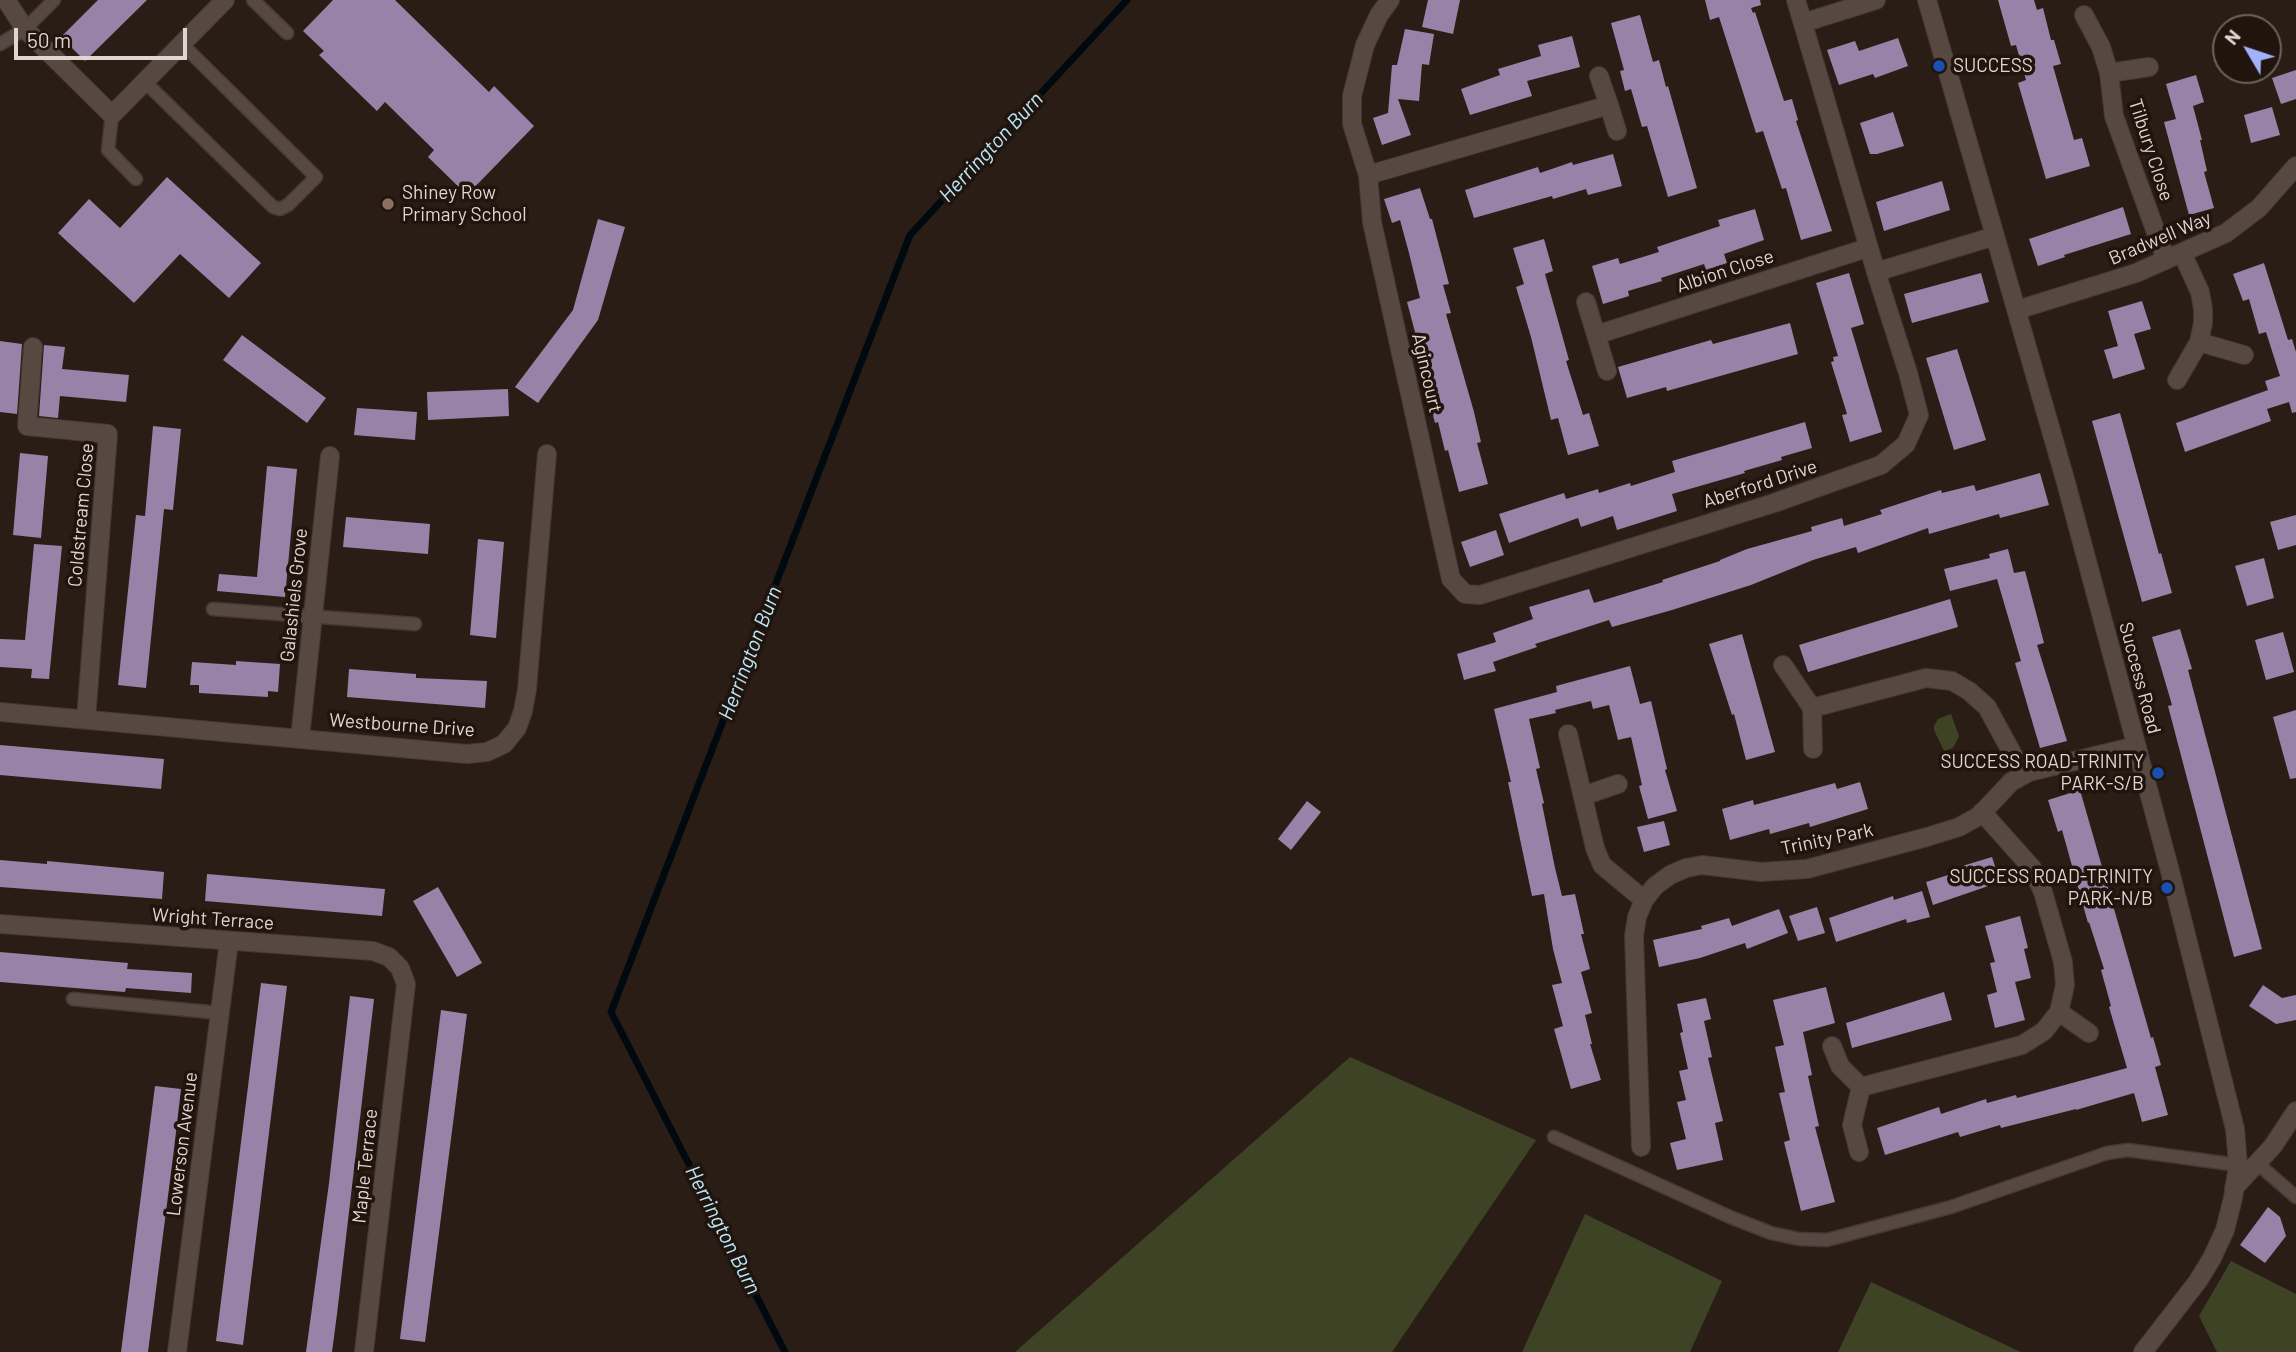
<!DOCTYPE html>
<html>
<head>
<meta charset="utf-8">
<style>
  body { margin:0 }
  #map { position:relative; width:2296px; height:1352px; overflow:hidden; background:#2a1d16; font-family:Barlow,sans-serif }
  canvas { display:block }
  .north { position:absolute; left:2212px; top:14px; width:70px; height:70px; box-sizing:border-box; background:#20140d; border:2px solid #6c625c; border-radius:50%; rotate:309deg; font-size:19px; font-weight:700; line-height:28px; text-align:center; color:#dfd6d2 }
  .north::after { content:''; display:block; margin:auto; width:24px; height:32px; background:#a4b2fc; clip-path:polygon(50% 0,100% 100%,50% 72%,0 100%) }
  .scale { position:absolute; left:14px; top:28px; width:173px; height:32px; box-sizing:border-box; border:4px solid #dfd6d2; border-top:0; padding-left:9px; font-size:21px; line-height:24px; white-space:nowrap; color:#dfd6d2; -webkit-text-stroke:5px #20140d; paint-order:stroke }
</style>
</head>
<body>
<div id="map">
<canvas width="2296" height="1352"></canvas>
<div class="north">N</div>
<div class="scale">50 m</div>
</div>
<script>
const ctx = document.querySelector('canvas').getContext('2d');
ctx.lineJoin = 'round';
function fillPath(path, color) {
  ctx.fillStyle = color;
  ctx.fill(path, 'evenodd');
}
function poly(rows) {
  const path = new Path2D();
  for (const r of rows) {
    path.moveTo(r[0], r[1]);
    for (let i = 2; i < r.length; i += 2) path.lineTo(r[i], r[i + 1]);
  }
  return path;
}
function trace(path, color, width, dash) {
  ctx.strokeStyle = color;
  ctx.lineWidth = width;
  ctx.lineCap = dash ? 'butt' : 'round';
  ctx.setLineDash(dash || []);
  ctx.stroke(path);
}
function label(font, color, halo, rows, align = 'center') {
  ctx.font = font + ' Barlow,sans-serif';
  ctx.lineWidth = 7;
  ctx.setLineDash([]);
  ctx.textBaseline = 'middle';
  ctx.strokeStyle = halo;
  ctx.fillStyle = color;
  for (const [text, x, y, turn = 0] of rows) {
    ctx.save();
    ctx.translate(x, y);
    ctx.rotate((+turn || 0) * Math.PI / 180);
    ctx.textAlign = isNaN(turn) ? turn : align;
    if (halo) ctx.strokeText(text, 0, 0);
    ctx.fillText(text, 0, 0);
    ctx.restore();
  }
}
const green = poly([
  [1951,714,1959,736,1953,748,1944,751,1934,730,1934,726,1938,719],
  [1350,1057,1536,1140,1392,1352,1015,1352],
  [1585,1214,1722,1281,1690,1352,1522,1352],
  [2231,1261,2296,1294,2296,1352,2217,1352,2199,1316],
  [1871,1282,2021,1352,1838,1352]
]);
const stream = poly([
  [785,1352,611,1012,910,235,1127,0]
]);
const building = poly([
  [98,0,147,0,85,61,61,37],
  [333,0,395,0,489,92,494,86,534,126,467,195,428,157,434,150,385,102,377,111,319,55,324,51,303,31],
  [1428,0,1460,0,1453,34,1422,27],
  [1705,0,1760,0,1761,5,1751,8,1753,13,1755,12,1784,101,1792,99,1798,120,1796,121,1832,231,1801,240,1786,188,1782,189,1763,131,1756,133,1719,17,1710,20],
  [1998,0,2034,0,2037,10,2043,8,2051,40,2054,40,2061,64,2053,66,2074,140,2082,138,2090,166,2046,179,2018,83,2026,80,2016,45,2011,46],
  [1640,15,1653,62,1659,60,1666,87,1668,86,1697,188,1668,197,1647,126,1642,127,1631,89,1625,91,1620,71,1624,70,1611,23],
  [1405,29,1434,34,1429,65,1422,64,1419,101,1398,99,1411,135,1382,145,1373,118,1388,113,1392,65,1397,65],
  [1572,36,1580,67,1527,81,1532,96,1470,115,1461,89,1500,75,1498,69,1541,56,1538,45],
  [1898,38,1908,66,1875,78,1873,74,1839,85,1827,50,1855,41,1859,51],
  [2296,70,2296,99,2281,104,2272,78],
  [2196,75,2204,102,2193,106,2202,140,2200,140,2207,171,2204,172,2214,208,2189,215,2164,122,2176,119,2166,84],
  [2272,107,2280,135,2251,143,2244,115],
  [1893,112,1904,146,1877,154,1870,154,1860,123],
  [1613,154,1622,186,1588,195,1586,189,1553,199,1552,196,1474,218,1465,190,1538,167,1540,173,1572,162,1573,165],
  [167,177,261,263,229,298,180,254,134,303,58,233,89,199,120,228],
  [1942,181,1950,210,1884,231,1876,202],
  [1420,188,1430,219,1432,219,1449,284,1443,285,1451,313,1446,314,1474,412,1481,442,1477,443,1488,484,1459,492,1448,450,1445,451,1438,422,1435,423,1431,407,1438,405,1425,353,1420,355,1413,333,1415,332,1407,302,1420,298,1409,253,1400,220,1392,223,1384,199],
  [2123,207,2131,234,2064,255,2065,257,2038,266,2029,239],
  [1755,209,1764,240,1724,254,1727,263,1706,270,1704,264,1661,278,1662,281,1628,291,1629,296,1603,304,1592,266,1618,258,1620,264,1659,252,1657,247,1720,226,1718,220],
  [598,219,625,227,598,320,538,403,515,387,573,310],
  [1544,239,1553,271,1545,274,1569,360,1566,361,1583,415,1589,413,1599,446,1568,455,1558,418,1551,420,1531,337,1516,287,1524,284,1513,248],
  [2264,263,2288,340,2292,339,2296,352,2296,412,2292,413,2289,402,2267,409,2271,421,2185,452,2176,423,2268,390,2265,381,2280,376,2266,332,2259,334,2249,299,2243,301,2233,274],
  [1849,273,1864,324,1851,328,1882,432,1850,442,1842,415,1847,414,1831,362,1834,361,1833,357,1838,356,1816,283],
  [1981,273,1989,302,1912,323,1904,294],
  [2142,301,2151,329,2134,334,2145,369,2113,379,2104,350,2118,346,2108,311],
  [1790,323,1798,354,1667,391,1666,387,1627,398,1618,367,1711,340,1713,344],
  [242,335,326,398,307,423,223,360],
  [0,341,22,344,17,414,0,412],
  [44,345,65,347,62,369,129,375,126,402,60,396,58,418,39,416],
  [1957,349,1986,440,1954,450,1926,358],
  [508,389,509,416,428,420,427,392],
  [357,408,417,412,415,440,354,435],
  [2120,413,2159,554,2161,553,2172,593,2142,602,2092,421],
  [1805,422,1812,448,1781,457,1782,460,1744,471,1745,473,1672,494,1677,511,1617,530,1613,516,1581,527,1578,518,1509,543,1499,514,1564,493,1566,499,1598,489,1599,493,1630,483,1631,486,1675,472,1672,461],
  [153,426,181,429,173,510,164,509,146,688,118,685,136,515,145,516],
  [20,453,48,456,41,538,13,535],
  [267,466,297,469,285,597,217,591,219,574,257,577],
  [2040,473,2049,505,2000,518,1999,514,1929,534,1928,528,1858,553,1856,547,1813,560,1751,585,1672,610,1612,627,1609,620,1535,644,1537,647,1493,662,1496,671,1464,680,1457,654,1496,642,1493,633,1533,619,1529,607,1589,589,1594,603,1663,582,1662,580,1720,561,1720,560,1747,549,1812,531,1811,527,1842,518,1844,526,1882,514,1880,510,1941,490,1942,493,1974,485,1976,491],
  [2296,515,2296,545,2278,550,2270,522],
  [346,517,430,524,428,554,343,547],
  [1496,530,1504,555,1470,567,1461,542],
  [478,539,504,542,496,638,470,635],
  [34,544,62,546,49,679,31,678,32,669,0,667,0,639,25,640],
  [2008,549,2014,573,2025,571,2044,643,2037,645,2067,741,2040,748,2015,663,2021,661,1997,579,1950,591,1944,569,1990,558,1989,554],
  [2264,558,2274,598,2247,606,2235,566],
  [1950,599,1958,627,1808,672,1799,645],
  [2180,629,2192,669,2188,670,2262,949,2234,957,2168,706,2172,705,2152,637],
  [2283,632,2294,672,2266,680,2255,640],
  [1742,634,1775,752,1746,760,1734,714,1732,715,1709,644],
  [236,661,280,664,278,692,268,691,268,697,199,693,199,685,190,685,192,662,236,665],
  [1630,666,1640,704,1651,701,1667,769,1665,770,1677,811,1648,819,1639,786,1642,785,1631,737,1618,740,1609,705,1593,709,1591,701,1555,710,1556,713,1529,719,1540,768,1536,769,1544,803,1542,804,1555,868,1562,896,1575,894,1584,934,1581,934,1590,969,1581,972,1592,1013,1585,1015,1592,1044,1590,1044,1601,1080,1571,1089,1554,1029,1563,1026,1552,985,1562,983,1553,949,1544,894,1532,896,1508,782,1511,782,1494,709,1557,692,1556,686],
  [349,669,416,674,416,678,487,681,485,708,347,697],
  [2296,710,2296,778,2290,779,2273,717],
  [0,745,164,759,161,789,0,775],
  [1860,782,1868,809,1810,827,1809,823,1770,834,1769,829,1730,840,1722,809,1753,800,1754,805,1835,783,1837,789],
  [2080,790,2151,1038,2153,1037,2161,1065,2155,1067,2168,1115,2142,1122,2134,1093,2076,1110,2076,1109,2001,1128,2000,1125,1960,1137,1958,1132,1885,1155,1877,1128,1939,1107,1941,1114,1986,1099,1987,1103,2016,1095,2017,1098,2127,1068,2109,1007,2111,1006,2101,970,2104,969,2089,922,2088,923,2062,830,2058,832,2048,800],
  [1307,801,1321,812,1291,850,1278,839],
  [1664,821,1670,845,1644,852,1637,827],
  [1992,857,2000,882,1933,905,1926,882,1961,871,1959,867],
  [0,860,47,864,47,861,164,872,162,899,0,887],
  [207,874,385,889,382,916,205,901],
  [438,887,482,963,457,977,413,901],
  [1922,891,1930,917,1907,923,1906,919,1836,942,1829,918,1893,896,1894,900],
  [1817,907,1825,933,1798,941,1789,916],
  [1779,909,1788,933,1747,949,1745,943,1700,958,1659,967,1653,940,1702,929,1701,926,1729,918,1732,926],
  [2020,916,2028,948,2024,949,2031,978,2015,982,2025,1020,1995,1028,1987,995,1997,992,1990,963,1995,962,1985,926],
  [0,952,128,963,127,969,192,973,191,993,126,988,125,992,0,982],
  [261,983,287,986,243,1345,216,1341],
  [2263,985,2282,998,2296,995,2296,1020,2276,1024,2249,1006],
  [1826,987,1835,1023,1803,1032,1812,1075,1808,1076,1819,1126,1815,1127,1835,1202,1801,1211,1784,1142,1790,1140,1779,1093,1785,1092,1775,1047,1784,1045,1773,1000],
  [1944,992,1952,1020,1852,1048,1846,1023],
  [350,996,374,999,337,1314,332,1352,306,1352,329,1183],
  [1706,998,1711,1019,1704,1021,1712,1057,1708,1058,1723,1121,1715,1123,1723,1160,1677,1170,1670,1143,1686,1139,1677,1102,1686,1100,1679,1071,1688,1069,1680,1033,1683,1032,1677,1004],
  [441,1010,467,1014,425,1342,400,1339],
  [155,1086,181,1089,174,1149,148,1352,121,1352],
  [2268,1207,2280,1217,2286,1236,2265,1263,2240,1245]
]);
const lane = poly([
  [253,0,287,33],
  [0,44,25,29,54,0],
  [145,82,273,207,280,209,288,205,316,177,182,44],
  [112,115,108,150,136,179],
  [213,609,415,624],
  [73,999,220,1013],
  [1554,1137,1730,1217,1771,1233,1799,1239,1827,1240,1951,1207,2107,1153,2128,1150,2238,1165],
  [2258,1164,2296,1197]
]);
const street = poly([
  [6,0,25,29,112,115,225,0],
  [1390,0,1379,15,1365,45,1352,96,1352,124,1368,175,1372,222,1451,579,1465,594,1480,595,1774,503,1881,465,1906,444,1919,415,1908,373,1876,272],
  [1796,0,1876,272,1995,236],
  [1927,0,2065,479,2170,871,2235,1129,2238,1165,2233,1198,2225,1230,2212,1258,2198,1281,2143,1352],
  [2084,15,2101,47,2109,73,2114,116,2166,260],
  [1803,23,1876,0],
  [2109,73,2149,67],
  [1609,105,1617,131],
  [1368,175,1609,105,1599,76],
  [1586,302,1607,371],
  [2017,310,2136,273,2226,233,2259,208,2296,166],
  [1596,335,1867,248],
  [2199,342,2244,355],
  [33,347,27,426,108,434,86,719],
  [2177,380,2199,342,2203,323,2203,309,2200,292,2182,253],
  [1783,665,1812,708,1813,749],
  [1812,708,1926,678,1952,681,1969,691,1987,707,2024,775],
  [0,712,467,754,487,752,504,744,517,728,523,711,527,689,547,454],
  [1568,734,1595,848,1602,865,1644,900],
  [300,738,330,456],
  [1583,796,1618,784],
  [0,924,373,951,389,957,400,968,406,984,364,1352],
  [2059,1012,2089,1033],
  [1832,1046,1840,1066,1861,1087,1852,1125,1859,1152],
  [1861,1087,2022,1045,2044,1031,2059,1012,2065,985,2063,962,2043,892,2032,868,1982,812],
  [1641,1147,1634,936,1637,917,1644,900,1655,886,1670,875,1686,868,1702,865,1761,872,1807,869,1927,837,1959,827,1979,816,2011,782,2029,772,2136,746],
  [2234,1188,2273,1146,2296,1111],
  [177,1352,229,941]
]);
const markers = [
  [1939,66,7,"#1a4fb4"],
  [388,204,7,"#8d6e63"],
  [2158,773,7,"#1a4fb4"],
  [2167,888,7,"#1a4fb4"]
];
const poiNames = [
  ["SUCCESS",1953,66],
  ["Shiney Row",402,193],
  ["Primary School",402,215],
  ["SUCCESS ROAD-TRINITY",2144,762,"right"],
  ["PARK-S/B",2144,784,"right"],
  ["SUCCESS ROAD-TRINITY",2153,877,"right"],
  ["PARK-N/B",2153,899,"right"]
];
const streetNames = [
  ["Tilbury Close",2151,150,72],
  ["Bradwell Way",2160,238,-23],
  ["Albion Close",1725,271,-18],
  ["Agincourt",1427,373,77],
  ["Aberford Drive",1760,484,-18],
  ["Coldstream Close",81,515,-85],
  ["Galashiels Grove",294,595,-84],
  ["Success Road",2140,678,75],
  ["Westbourne Drive",402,725,4],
  ["Trinity Park",1827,839,-12],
  ["Wright Terrace",213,919,4],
  ["Lowerson Avenue",182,1144,-83],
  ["Maple Terrace",365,1166,-84]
];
const waterNames = [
  ["Herrington Burn",991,147,-47],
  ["Herrington Burn",750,653,-69],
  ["Herrington Burn",723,1230,63]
];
fillPath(green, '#3e4325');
trace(stream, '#00090f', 7);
fillPath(building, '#9982a8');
trace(lane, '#433935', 15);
trace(street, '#433935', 20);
trace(lane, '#574841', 12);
trace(street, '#574841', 18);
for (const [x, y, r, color] of markers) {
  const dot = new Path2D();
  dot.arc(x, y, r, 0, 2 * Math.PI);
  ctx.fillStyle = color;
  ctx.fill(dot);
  trace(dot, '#20140d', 2.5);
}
label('19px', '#dfd6d2', '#20140d', poiNames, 'left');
label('19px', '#dfd6d2', '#20140d', streetNames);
label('italic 21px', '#b9e9fc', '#20140d', waterNames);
</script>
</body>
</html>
